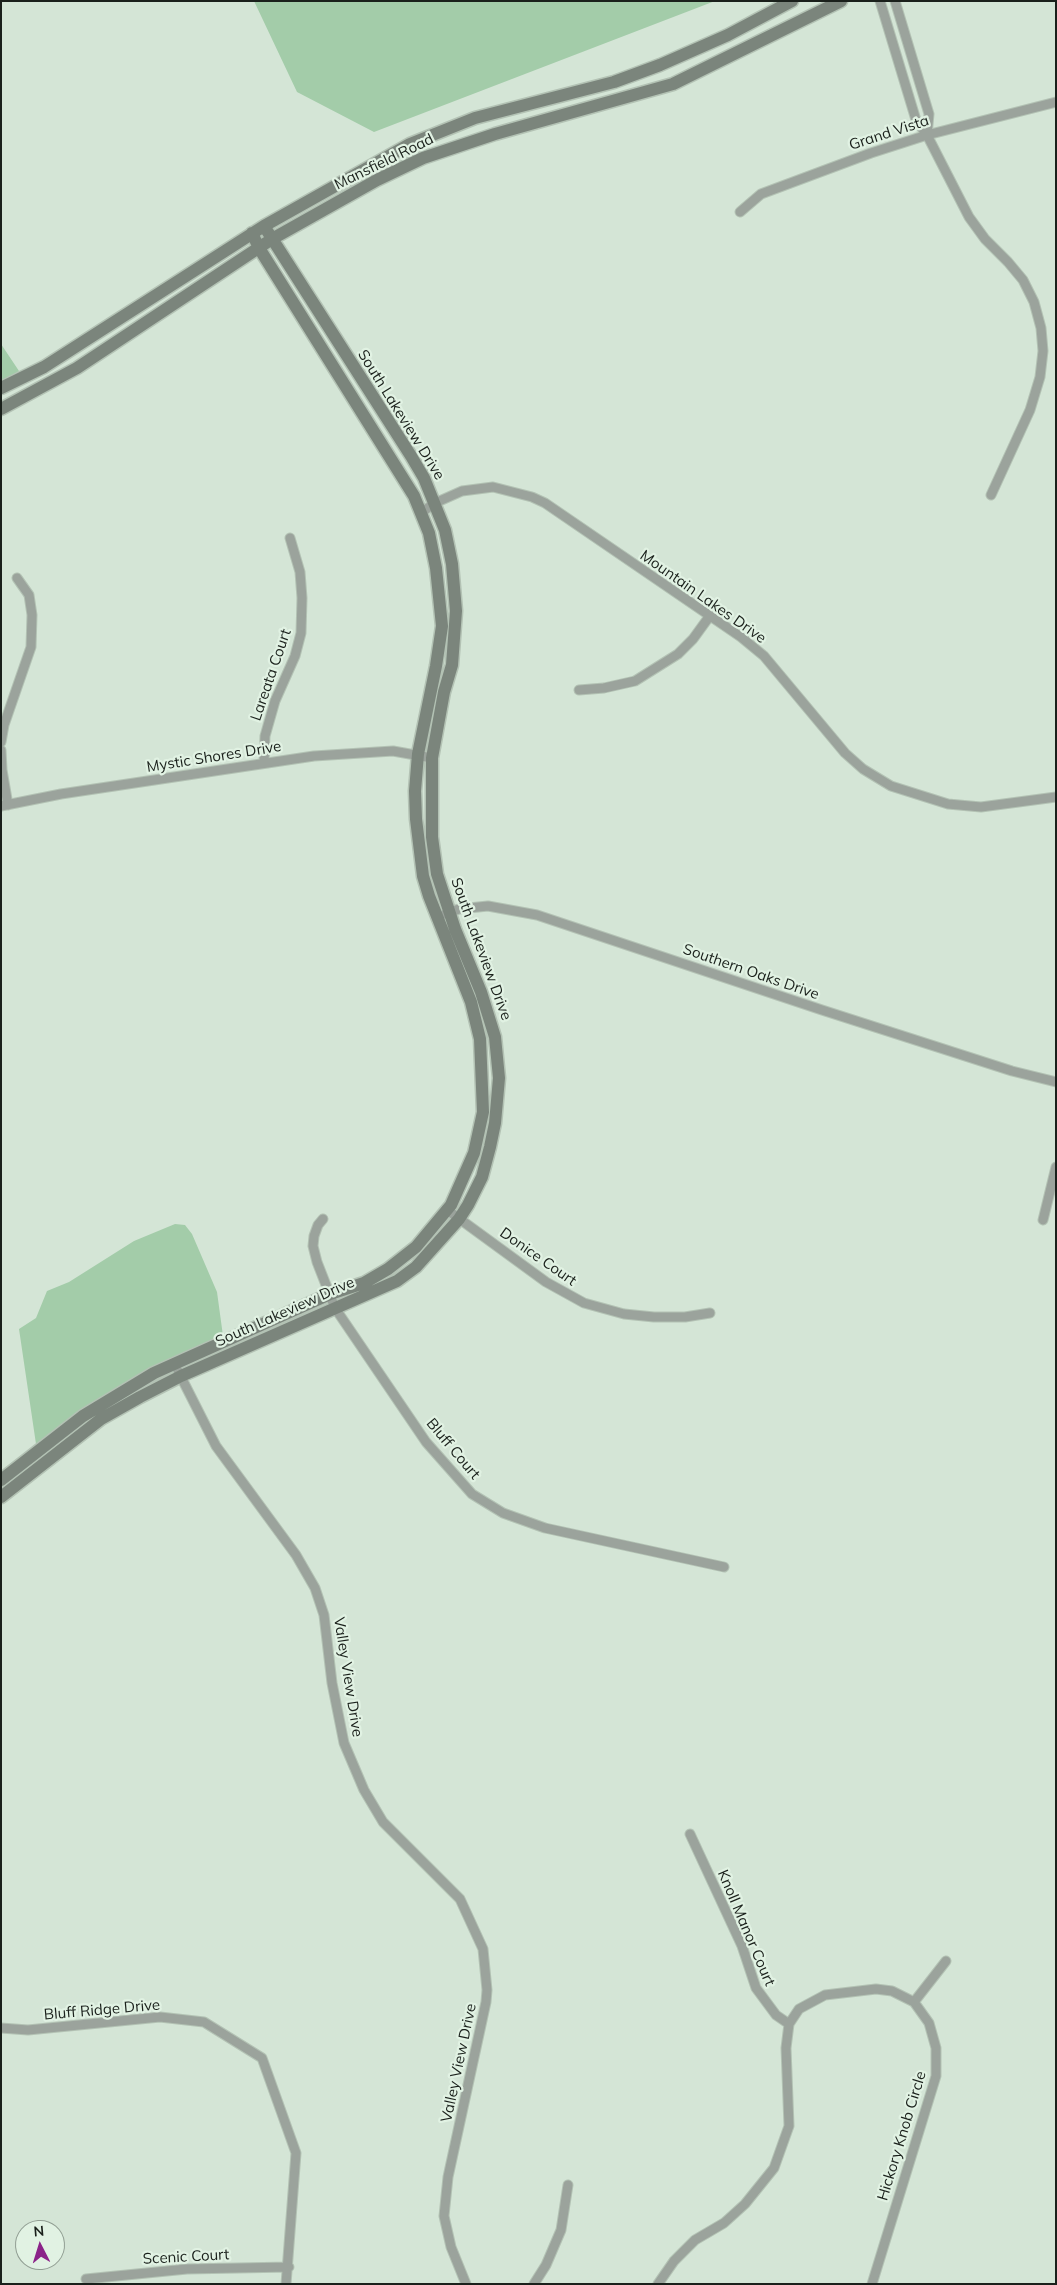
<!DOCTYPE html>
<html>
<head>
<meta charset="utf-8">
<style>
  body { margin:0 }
  #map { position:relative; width:1057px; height:2285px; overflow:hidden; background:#d4e5d6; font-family:Mulish,sans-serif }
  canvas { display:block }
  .frame { position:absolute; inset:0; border:2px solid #1a201b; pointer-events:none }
  .north { position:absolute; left:15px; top:2220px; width:50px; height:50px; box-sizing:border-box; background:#e1f2e3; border:1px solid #919e93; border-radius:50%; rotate:355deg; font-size:14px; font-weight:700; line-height:20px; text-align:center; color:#1a201b }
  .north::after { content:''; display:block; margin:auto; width:18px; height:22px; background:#8b2389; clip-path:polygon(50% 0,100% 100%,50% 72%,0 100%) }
</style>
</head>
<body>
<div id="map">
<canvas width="1057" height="2285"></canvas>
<div class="frame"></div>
<div class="north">N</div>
</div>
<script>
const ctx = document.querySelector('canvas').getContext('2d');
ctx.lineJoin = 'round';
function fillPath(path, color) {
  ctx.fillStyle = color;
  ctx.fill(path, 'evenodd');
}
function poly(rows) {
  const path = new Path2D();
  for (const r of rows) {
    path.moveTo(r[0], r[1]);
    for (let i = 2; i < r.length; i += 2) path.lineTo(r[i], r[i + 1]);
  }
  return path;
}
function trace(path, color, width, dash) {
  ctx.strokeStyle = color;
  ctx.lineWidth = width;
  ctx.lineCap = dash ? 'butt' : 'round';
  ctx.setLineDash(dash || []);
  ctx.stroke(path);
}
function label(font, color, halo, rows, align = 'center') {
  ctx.font = font + ' Mulish,sans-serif';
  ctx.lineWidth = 4.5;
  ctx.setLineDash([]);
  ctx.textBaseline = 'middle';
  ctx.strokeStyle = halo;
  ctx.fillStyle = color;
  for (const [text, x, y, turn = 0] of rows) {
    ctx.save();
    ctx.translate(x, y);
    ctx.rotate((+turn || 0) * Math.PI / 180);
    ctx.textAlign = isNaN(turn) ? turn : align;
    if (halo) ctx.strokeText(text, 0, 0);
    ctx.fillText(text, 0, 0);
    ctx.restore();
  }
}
const green = poly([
  [254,1,715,1,374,132,297,92],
  [1,344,19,371,1,382],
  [175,1224,185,1225,192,1234,217,1292,223,1336,148,1371,115,1389,70,1418,36,1444,19,1329,36,1318,47,1291,69,1282,134,1241]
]);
const street = poly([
  [880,1,916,120,927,135,969,217,985,239,1008,262,1023,280,1034,302,1041,328,1043,351,1040,377,1030,410,991,495],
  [895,1,929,114,927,135],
  [740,212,761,194,871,153,927,135,1056,102],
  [422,512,435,503,462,491,493,487,532,497,545,503,741,637,764,656,845,753,863,769,891,786,948,804,981,807,1056,797],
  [579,690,604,688,635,681,678,654,693,639,709,617],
  [1,742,4,725,31,647,32,615,29,595,17,578],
  [1,750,2,770,8,805],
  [264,763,265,736,275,701,295,656,301,633,302,598,300,572,290,538],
  [1,806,61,794,314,756,393,751,432,758],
  [445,914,459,909,488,906,537,915,822,1010,1012,1071,1056,1082],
  [446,1209,546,1282,584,1303,624,1314,654,1317,685,1317,710,1313],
  [323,1219,318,1225,314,1236,313,1246,317,1262,335,1308,426,1442,472,1494,503,1513,545,1528,724,1567],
  [1043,1220,1056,1167],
  [178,1371,216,1446,296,1555,315,1588,324,1615,332,1683,344,1743,364,1790,383,1822,460,1899,483,1949,487,1990,486,2002,448,2177,444,2216,451,2247,466,2284],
  [690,1834,742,1946,756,1988,776,2015,789,2024],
  [914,2002,946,1961],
  [1,2028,28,2030,160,2017,204,2022,262,2058,296,2153,286,2284],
  [86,2279,187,2269,289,2267],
  [534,2284,546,2265,561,2230,568,2185],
  [658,2284,674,2261,695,2240,724,2223,745,2204,774,2168,789,2126,786,2048,789,2024,799,2009,825,1995,876,1989,892,1991,914,2002,929,2023,936,2048,936,2076,872,2284]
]);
const secondary = poly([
  [1,388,44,367,264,226,410,144,475,118,614,82,660,65,728,35,792,1],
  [1,409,77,368,272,239,377,180,423,158,495,134,673,84,841,1],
  [1,1480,83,1416,154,1373,330,1294,364,1283,388,1269,416,1247,451,1205,474,1153,483,1112,480,1039,471,1002,429,896,423,876,416,819,415,791,418,754,436,666,442,626,436,568,429,533,414,496,259,248,252,233],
  [1,1497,101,1419,140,1397,181,1376,397,1281,416,1267,459,1219,468,1205,482,1177,490,1147,495,1123,499,1078,495,1037,481,992,455,929,437,874,432,837,432,758,444,692,452,665,456,611,452,564,445,530,424,478,411,456,264,226]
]);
const streetNames = [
  ["Grand Vista",889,133,-18],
  ["Mansfield Road",384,162,-26],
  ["South Lakeview Drive",401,415,58],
  ["Mountain Lakes Drive",703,597,35],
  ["Lareata Court",271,675,-71],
  ["Mystic Shores Drive",214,757,-9],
  ["South Lakeview Drive",481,949,70],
  ["Southern Oaks Drive",751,972,19],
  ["Donice Court",538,1257,35],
  ["South Lakeview Drive",285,1312,-24],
  ["Bluff Court",453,1449,50],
  ["Valley View Drive",348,1677,81],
  ["Knoll Manor Court",746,1928,67],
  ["Bluff Ridge Drive",102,2010,-5],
  ["Valley View Drive",459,2063,-78],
  ["Hickory Knob Circle",902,2136,-73],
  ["Scenic Court",186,2257,-3]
];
fillPath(green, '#a3cca9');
trace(street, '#b3c2b4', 11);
trace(secondary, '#b3c2b4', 15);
trace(street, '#9ba39c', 9);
trace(secondary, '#7b857c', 12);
label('15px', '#1a201b', '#e1f2e3', streetNames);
</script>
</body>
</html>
